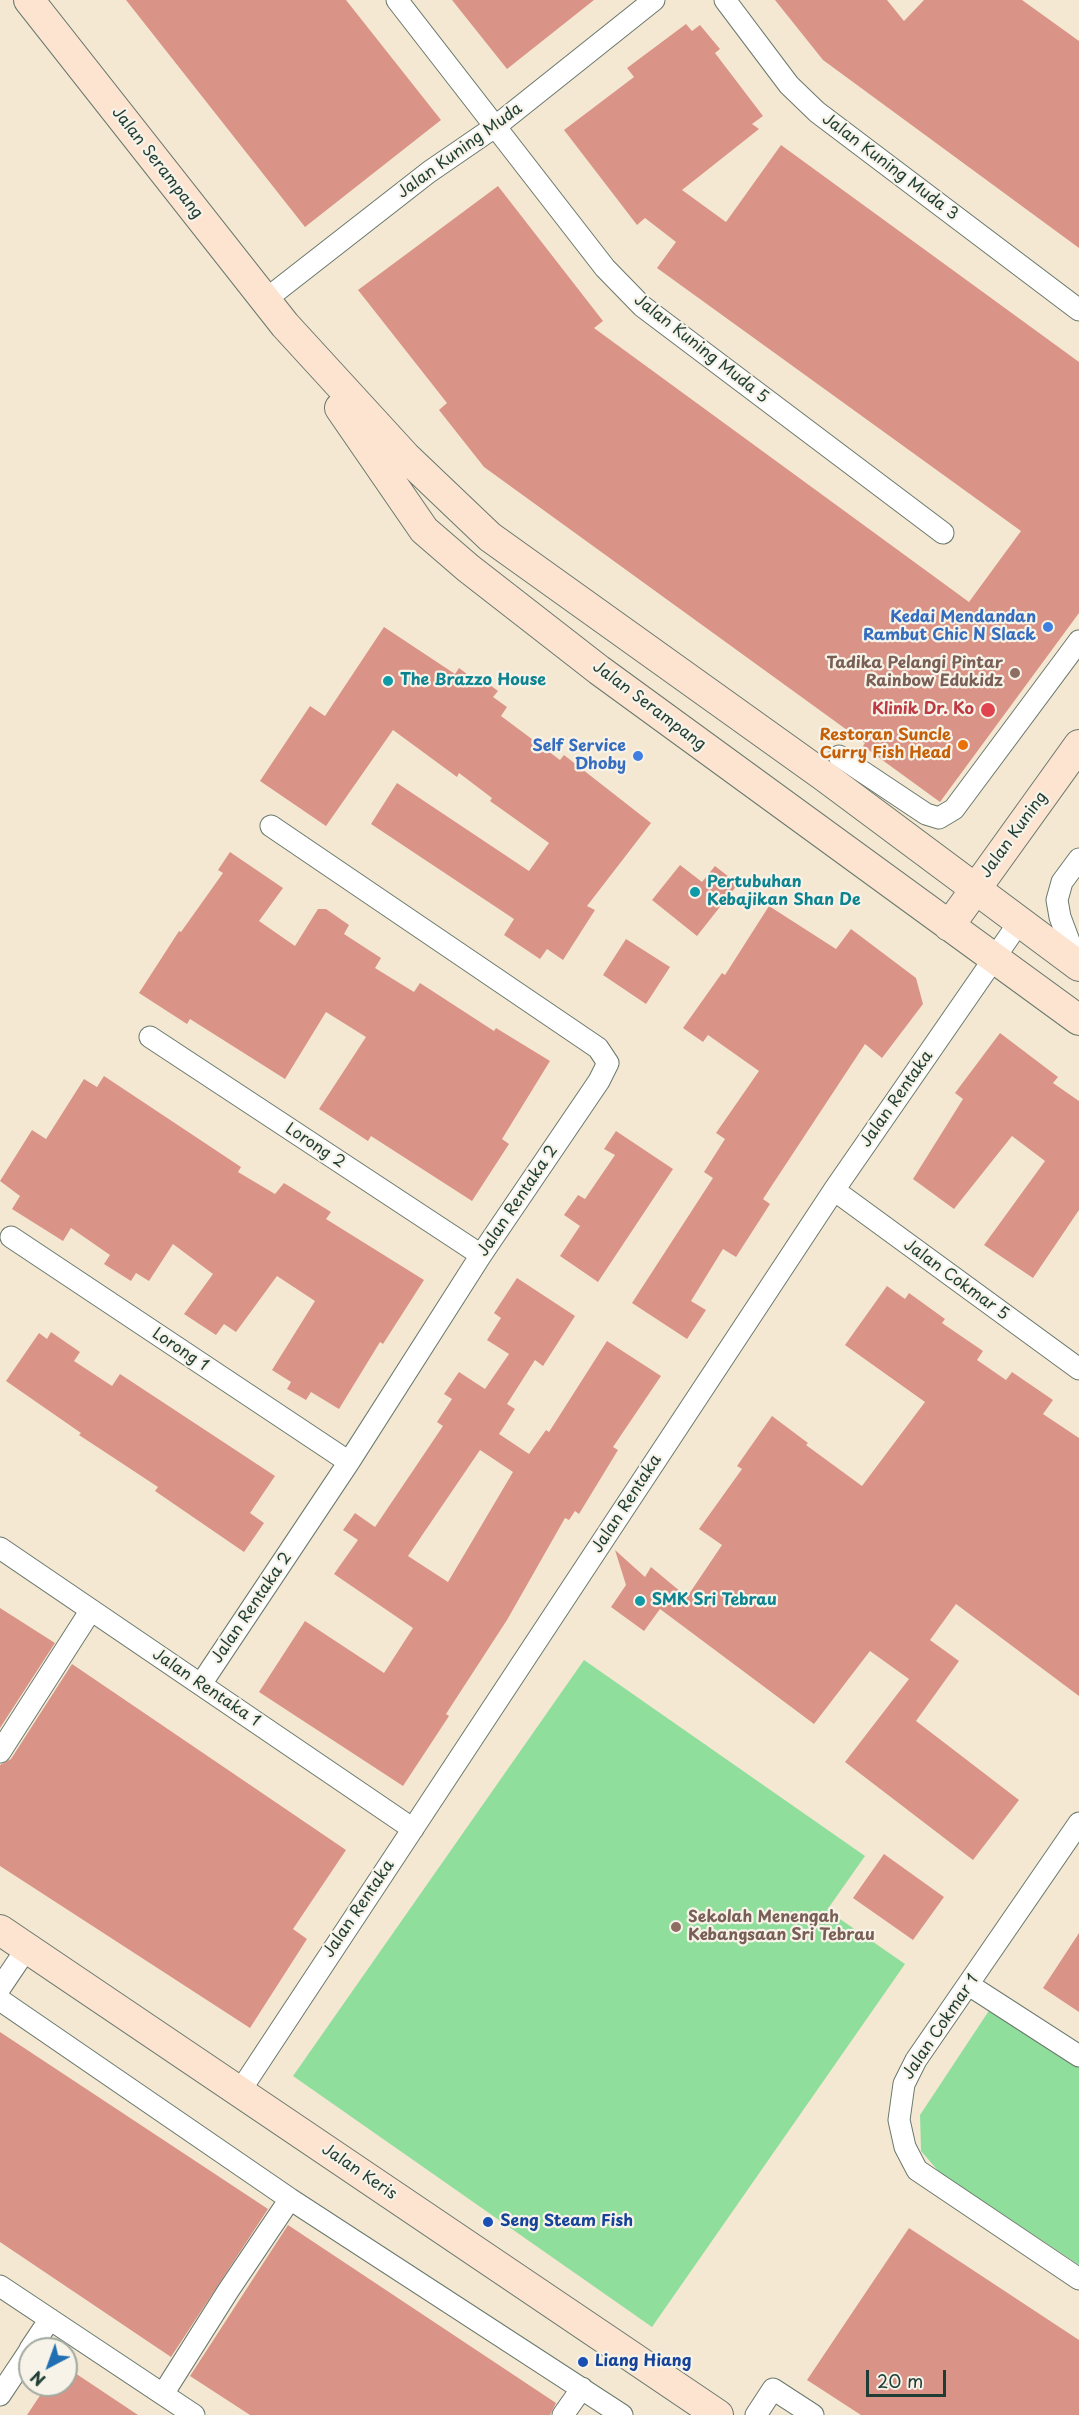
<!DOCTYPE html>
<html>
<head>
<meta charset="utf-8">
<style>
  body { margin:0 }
  #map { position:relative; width:1079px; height:2415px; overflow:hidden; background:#f4e8d3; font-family:"Playpen Sans",sans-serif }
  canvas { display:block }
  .north { position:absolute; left:18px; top:2337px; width:60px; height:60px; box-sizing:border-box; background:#f7f3e8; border:2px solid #a1aaa0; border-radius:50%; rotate:221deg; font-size:16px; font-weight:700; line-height:24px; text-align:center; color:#1f3d34 }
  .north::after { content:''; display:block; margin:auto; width:21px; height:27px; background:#1f6fb2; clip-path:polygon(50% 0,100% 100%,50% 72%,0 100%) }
  .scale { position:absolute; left:866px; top:2370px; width:80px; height:27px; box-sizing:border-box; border:3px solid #1f3d34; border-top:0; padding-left:8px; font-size:18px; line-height:21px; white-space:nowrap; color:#1f3d34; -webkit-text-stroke:4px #f7f3e8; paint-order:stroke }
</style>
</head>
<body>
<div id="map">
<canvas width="1079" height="2415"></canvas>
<div class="north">N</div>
<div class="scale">20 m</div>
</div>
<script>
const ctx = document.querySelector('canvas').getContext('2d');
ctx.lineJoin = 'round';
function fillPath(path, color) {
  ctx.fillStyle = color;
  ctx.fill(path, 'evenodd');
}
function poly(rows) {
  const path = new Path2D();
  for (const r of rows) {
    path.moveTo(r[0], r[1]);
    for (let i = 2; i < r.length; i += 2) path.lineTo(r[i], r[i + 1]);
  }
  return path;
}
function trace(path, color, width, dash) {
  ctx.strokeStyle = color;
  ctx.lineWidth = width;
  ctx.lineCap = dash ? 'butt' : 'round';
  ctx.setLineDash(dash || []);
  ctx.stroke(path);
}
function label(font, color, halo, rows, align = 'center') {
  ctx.font = font + ' "Playpen Sans",sans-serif';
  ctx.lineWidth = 4.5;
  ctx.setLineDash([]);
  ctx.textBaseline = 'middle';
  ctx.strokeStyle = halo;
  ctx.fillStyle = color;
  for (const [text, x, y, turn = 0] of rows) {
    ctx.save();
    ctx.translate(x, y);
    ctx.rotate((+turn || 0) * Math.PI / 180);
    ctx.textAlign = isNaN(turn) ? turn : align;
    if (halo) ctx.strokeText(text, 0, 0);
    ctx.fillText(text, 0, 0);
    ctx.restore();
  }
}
const green = poly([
  [584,1660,865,1856,827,1910,905,1964,652,2327,293,2076],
  [998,1997,1079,2049,1079,2265,940,2173,921,2151,920,2115]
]);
const building = poly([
  [126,0,346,0,441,120,305,227],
  [452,0,594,0,507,69],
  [775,0,887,0,904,21,924,0,1022,0,1079,41,1079,248,823,60],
  [686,24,692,31,700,25,720,49,715,53,763,116,752,124,759,129,682,190,726,222,781,145,1079,362,1079,613,940,802,863,746,865,743,484,467,439,410,447,403,358,290,498,186,603,321,594,328,969,602,1021,531,657,268,676,242,645,218,637,225,564,130,634,77,627,68],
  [384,627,455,674,459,668,475,680,478,676,498,691,493,697,507,707,501,716,560,760,564,755,651,823,587,906,595,910,563,960,547,949,540,959,504,935,514,919,371,824,397,783,529,871,549,843,490,801,492,798,459,773,457,777,393,730,326,826,260,781,310,706,325,716],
  [230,852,283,888,259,921,295,946,318,909,326,909,349,925,344,934,381,958,375,968,414,992,420,983,494,1031,496,1028,550,1061,502,1139,509,1144,472,1201,371,1136,368,1141,319,1109,366,1037,326,1012,285,1079,190,1019,187,1024,139,993,179,931,181,932,223,873,218,870],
  [680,865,702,882,715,866,738,884,697,936,652,900],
  [769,906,836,949,851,929,916,978,923,1004,882,1058,865,1044,763,1199,770,1204,736,1257,723,1249,691,1301,706,1310,687,1339,632,1303,713,1178,704,1172,725,1139,716,1133,759,1071,708,1035,703,1042,683,1028,722,973,725,975],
  [626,939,670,967,646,1004,603,975],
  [1000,1033,1058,1077,1053,1083,1079,1101,1079,1210,1033,1278,984,1245,1045,1161,1012,1136,954,1209,913,1179,963,1099,955,1093],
  [104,1076,241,1167,238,1172,275,1194,284,1183,331,1212,326,1219,424,1280,383,1344,380,1342,339,1409,311,1392,306,1400,287,1389,291,1382,272,1370,315,1301,277,1276,236,1332,224,1324,216,1335,184,1314,213,1274,173,1244,149,1281,136,1273,131,1281,104,1264,110,1255,71,1228,63,1241,12,1209,20,1196,0,1181,32,1130,46,1139,84,1079,97,1087],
  [616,1131,673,1169,598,1282,560,1256,580,1226,564,1215,578,1195,585,1199,615,1155,604,1149],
  [517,1278,575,1316,543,1366,535,1360,507,1404,515,1409,499,1434,529,1454,546,1430,549,1432,607,1341,661,1376,613,1447,618,1450,579,1514,575,1511,569,1520,565,1518,507,1620,446,1714,449,1716,403,1786,259,1692,305,1621,384,1673,413,1628,334,1574,358,1540,343,1530,355,1513,375,1527,443,1426,437,1422,452,1399,444,1394,459,1372,485,1389,509,1354,487,1340,501,1318,494,1313],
  [480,1450,513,1472,448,1582,408,1556],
  [887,1286,905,1299,909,1293,945,1319,942,1323,983,1351,977,1360,1006,1380,1012,1372,1053,1400,1043,1414,1079,1438,1079,1696,956,1604,930,1640,959,1661,916,1721,1019,1800,973,1860,845,1762,909,1679,870,1651,814,1724,660,1609,644,1631,611,1607,626,1585,615,1550,645,1577,651,1567,687,1597,722,1545,699,1529,742,1469,737,1466,772,1416,808,1443,806,1445,862,1486,925,1402,845,1345],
  [51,1332,80,1352,74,1361,112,1386,120,1374,275,1476,250,1513,264,1523,244,1552,155,1491,158,1487,79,1435,81,1433,6,1381,39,1333,47,1339],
  [0,1608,55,1643,0,1728],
  [72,1664,346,1850,293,1929,307,1939,250,2028,0,1866,0,1765,11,1759],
  [884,1854,944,1897,913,1940,853,1898],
  [1079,1933,1079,2012,1043,1988],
  [0,2032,268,2209,171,2357,0,2242],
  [288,2225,556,2403,550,2415,250,2415,190,2376],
  [909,2228,1079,2340,1079,2415,861,2415,807,2380],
  [66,2367,138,2415,27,2415,47,2385,66,2385]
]);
const street = poly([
  [397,0,605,268,642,306,943,533],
  [725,0,789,85,817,112,1079,310],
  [265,300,429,172,496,126,654,0],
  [839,756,926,814,939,818,954,809,1079,641],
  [1078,965,1060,917,1057,900,1062,882,1079,859],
  [150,1037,481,1255],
  [834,1190,1079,1369],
  [11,1237,349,1462],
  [0,1548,413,1829],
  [201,1684,349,1462,481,1255,599,1081,608,1063,598,1048,271,826],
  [0,1752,91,1610],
  [1079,1823,916,2060,904,2084,899,2120,905,2147,917,2170,1079,2279],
  [969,1985,1079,2056],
  [0,1988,27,1948],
  [0,2000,290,2199,622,2415],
  [240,2091,834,1190,1020,921],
  [0,2286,194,2415],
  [30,2349,50,2319],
  [163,2394,228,2291,290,2199],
  [0,2395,30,2350],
  [563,2415,582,2388],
  [756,2415,773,2389,813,2415]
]);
const secondary = poly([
  [29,0,285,325,405,456,490,537,824,776,1079,966],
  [340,408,424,530,468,568,599,670,1079,1020],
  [949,926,1079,745],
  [0,1930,718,2415]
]);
const markers = [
  [1048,627,6,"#3f7fe0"],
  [1015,673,6,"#8d6e63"],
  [388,681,6,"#0f9aa8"],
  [988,710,8,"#e0444e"],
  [963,745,6,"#e8710a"],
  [638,756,6,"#3f7fe0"],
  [695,892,6,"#0f9aa8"],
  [640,1601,6,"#0f9aa8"],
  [676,1927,6,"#8d6e63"],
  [488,2222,6,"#1a4fb4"],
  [583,2362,6,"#1a4fb4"]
];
const streetNames = [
  ["Jalan Kuning Muda",460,151,-36],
  ["Jalan Serampang",157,163,52],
  ["Jalan Kuning Muda 3",890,167,37],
  ["Jalan Kuning Muda 5",701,349,38],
  ["Jalan Serampang",649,706,37],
  ["Jalan Kuning",1014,835,-54],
  ["Jalan Rentaka",897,1099,-55],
  ["Lorong 2",315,1146,33],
  ["Jalan Rentaka 2",518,1201,-56],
  ["Jalan Cokmar 5",956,1280,36],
  ["Lorong 1",180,1350,34],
  ["Jalan Rentaka",627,1504,-57],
  ["Jalan Rentaka 2",252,1608,-56],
  ["Jalan Rentaka 1",206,1688,34],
  ["Jalan Rentaka",359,1909,-56],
  ["Jalan Cokmar 1",941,2027,-56],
  ["Jalan Keris",359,2172,34]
];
const shopNames = [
  ["Kedai Mendandan",1036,618],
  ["Rambut Chic N Slack",1036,636],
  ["Self Service",626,747],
  ["Dhoby",626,765]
];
const educationNames = [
  ["Tadika Pelangi Pintar",1003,664],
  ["Rainbow Edukidz",1003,682],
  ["Sekolah Menengah",688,1918,"left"],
  ["Kebangsaan Sri Tebrau",688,1936,"left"]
];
const cultureNames = [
  ["The Brazzo House",400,681],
  ["Pertubuhan",707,883],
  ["Kebajikan Shan De",707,901],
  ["SMK Sri Tebrau",652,1601]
];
const healthNames = [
  ["Klinik Dr. Ko",974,710]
];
const foodNames = [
  ["Restoran Suncle",951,736],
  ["Curry Fish Head",951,754]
];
const transitNames = [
  ["Seng Steam Fish",500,2222],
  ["Liang Hiang",595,2362]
];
fillPath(green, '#90de9c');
fillPath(building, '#da9487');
trace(street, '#6a796c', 23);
trace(secondary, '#6a796c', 32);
trace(street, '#fff', 21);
trace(secondary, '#fde4d1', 30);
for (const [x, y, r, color] of markers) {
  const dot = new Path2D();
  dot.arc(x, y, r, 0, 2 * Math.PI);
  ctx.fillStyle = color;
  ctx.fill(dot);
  trace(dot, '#f7f3e8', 2);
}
label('16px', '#1f3d34', '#f7f3e8', streetNames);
label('bold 16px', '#366cbe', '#f7f3e8', shopNames, 'right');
label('bold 16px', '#785e54', '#f7f3e8', educationNames, 'right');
label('bold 16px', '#0d838f', '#f7f3e8', cultureNames, 'left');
label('bold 16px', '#be3a42', '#f7f3e8', healthNames, 'right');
label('bold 16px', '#c56008', '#f7f3e8', foodNames, 'right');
label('bold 16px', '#164399', '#f7f3e8', transitNames, 'left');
</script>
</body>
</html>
